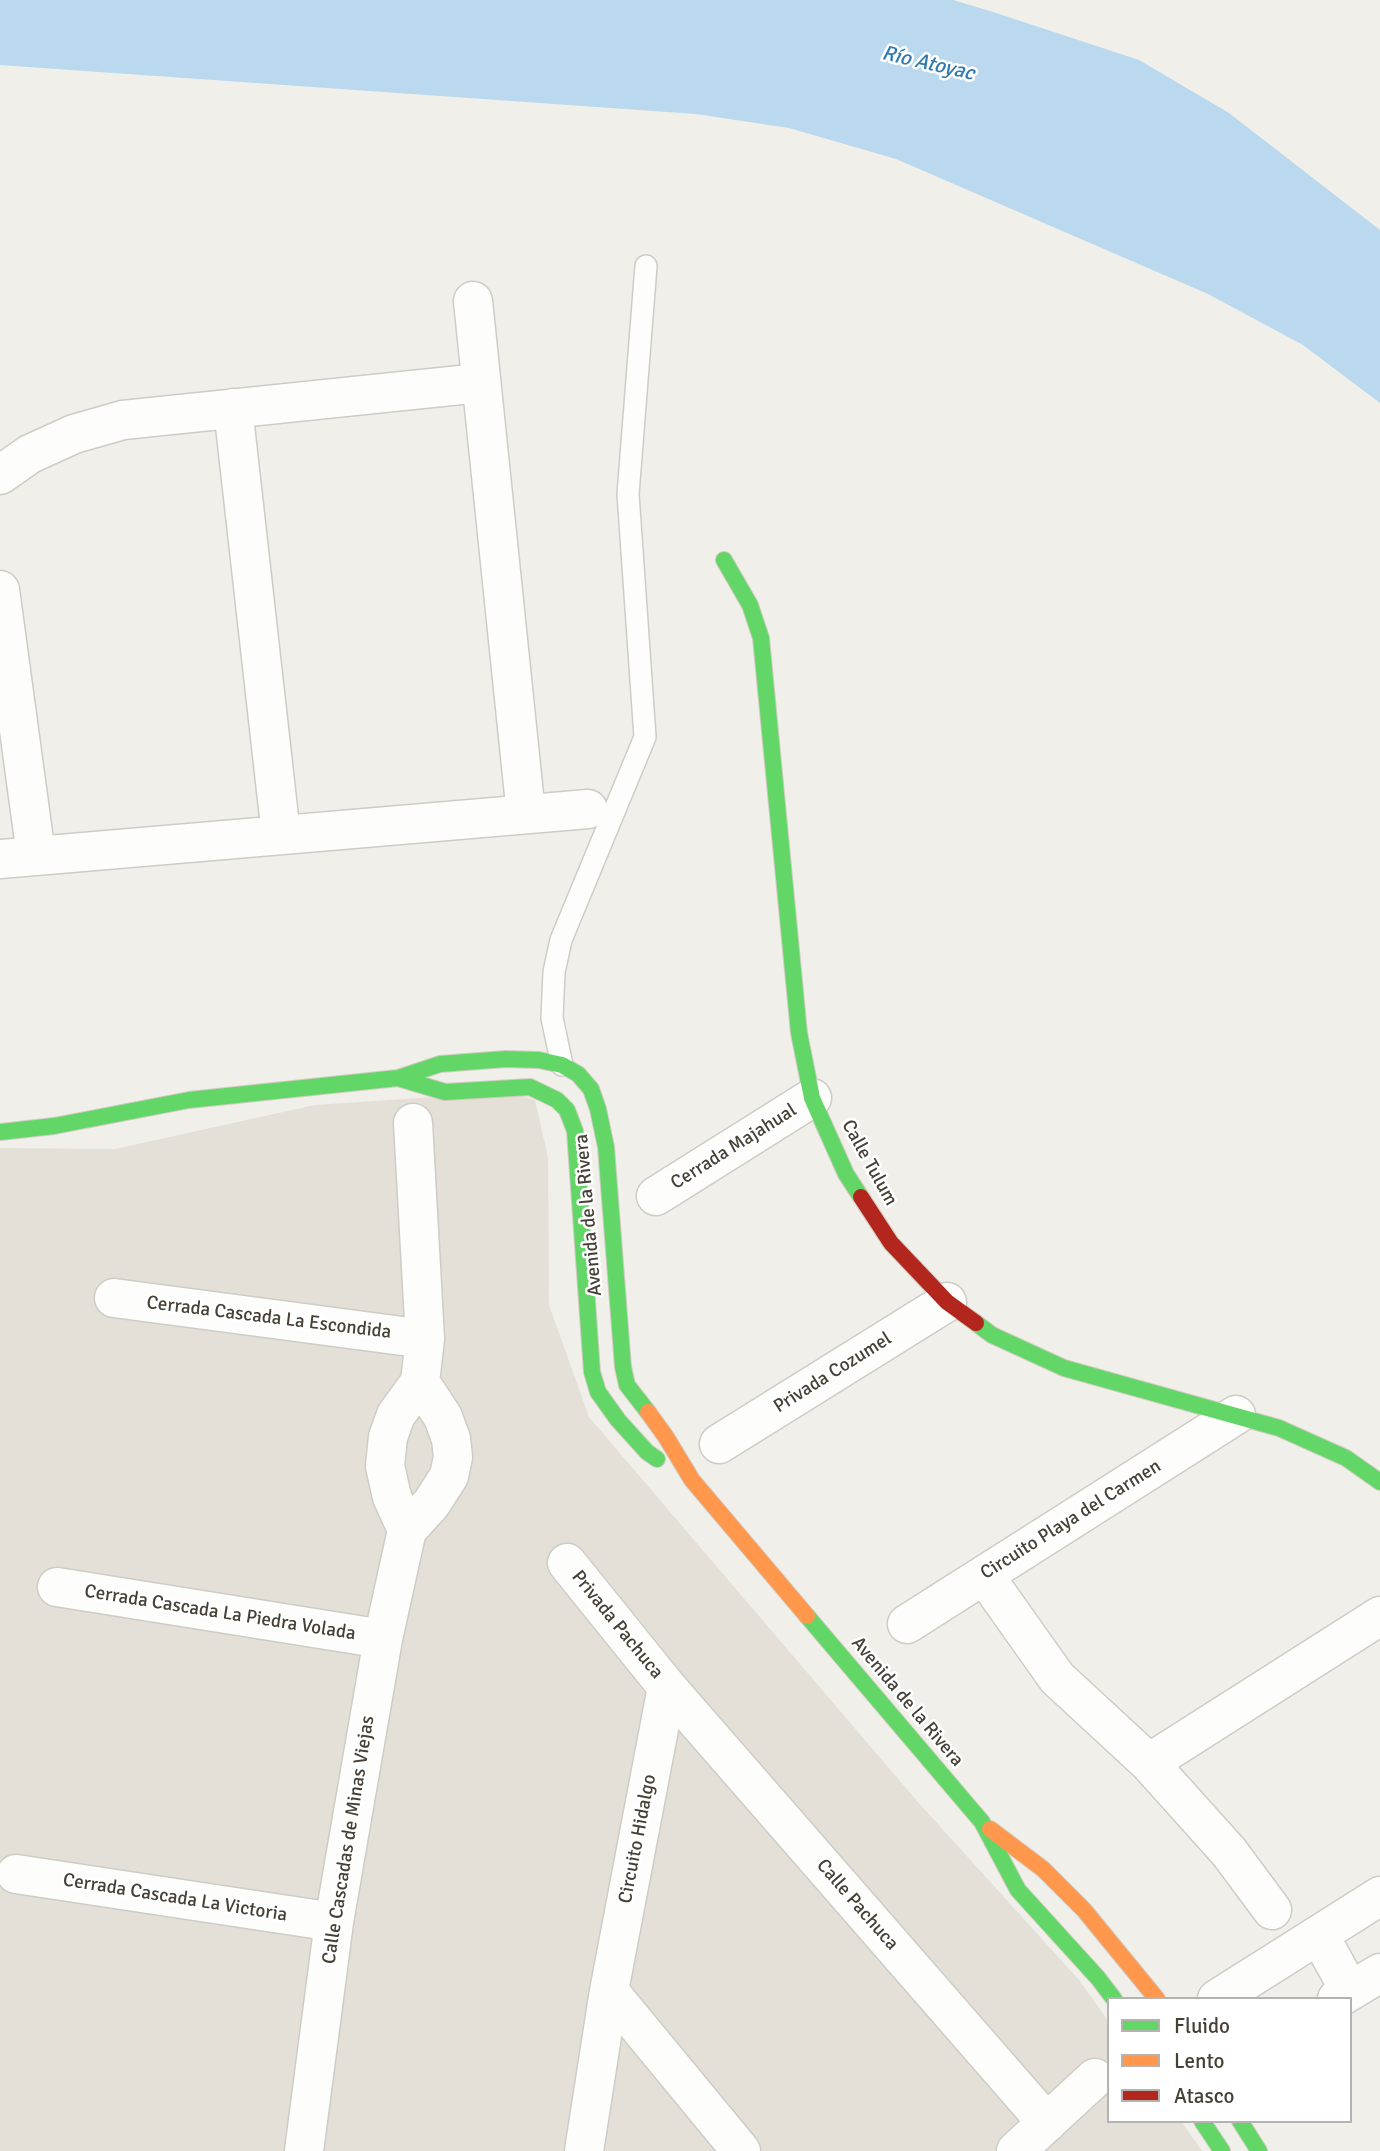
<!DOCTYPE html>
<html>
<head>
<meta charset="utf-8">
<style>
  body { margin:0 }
  #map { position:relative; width:1380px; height:2151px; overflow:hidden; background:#f0efea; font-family:Signika,sans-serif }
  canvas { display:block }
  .legend { position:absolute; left:1107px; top:1997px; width:245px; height:126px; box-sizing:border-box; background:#fff; border:2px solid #b5b3af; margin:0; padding:9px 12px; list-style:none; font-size:21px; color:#464036 }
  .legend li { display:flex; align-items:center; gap:14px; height:35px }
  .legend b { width:35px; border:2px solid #b5b3af }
</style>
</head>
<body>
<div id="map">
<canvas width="1380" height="2151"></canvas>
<ul class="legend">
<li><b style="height:9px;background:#63d668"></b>Fluido</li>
<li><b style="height:9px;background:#ff974d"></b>Lento</li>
<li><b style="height:9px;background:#b3261e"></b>Atasco</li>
</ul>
</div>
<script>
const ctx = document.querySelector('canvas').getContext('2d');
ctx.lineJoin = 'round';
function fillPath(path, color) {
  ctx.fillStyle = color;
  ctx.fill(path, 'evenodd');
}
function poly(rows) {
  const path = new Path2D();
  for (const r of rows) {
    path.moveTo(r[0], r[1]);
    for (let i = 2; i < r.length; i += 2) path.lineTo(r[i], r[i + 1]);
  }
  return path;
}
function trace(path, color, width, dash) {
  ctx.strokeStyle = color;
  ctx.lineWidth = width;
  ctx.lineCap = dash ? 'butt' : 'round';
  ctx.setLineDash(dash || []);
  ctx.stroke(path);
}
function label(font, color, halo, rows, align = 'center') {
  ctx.font = font + ' Signika,sans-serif';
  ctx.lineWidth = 5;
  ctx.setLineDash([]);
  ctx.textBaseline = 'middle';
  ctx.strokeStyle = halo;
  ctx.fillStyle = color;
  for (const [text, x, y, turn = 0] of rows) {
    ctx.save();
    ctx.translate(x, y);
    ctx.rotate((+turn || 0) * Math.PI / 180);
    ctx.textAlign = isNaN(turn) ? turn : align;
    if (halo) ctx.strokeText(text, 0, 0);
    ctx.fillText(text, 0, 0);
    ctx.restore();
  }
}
const residential = poly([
  [508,1092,535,1100,548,1157,549,1305,589,1417,917,1801,1080,1981,1109,2022,1109,2121,1181,2121,1202,2151,0,2151,0,1148,115,1149,315,1105]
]);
const water = poly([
  [0,0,953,0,990,11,1139,60,1229,113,1380,230,1380,403,1303,345,1208,294,896,159,789,128,696,114,0,65]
]);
const lane = poly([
  [562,1065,552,1018,554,972,561,940,645,737,628,494,646,266]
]);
const street = poly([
  [473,301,526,814],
  [233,408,281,835],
  [0,475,30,454,74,434,123,420,480,383],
  [0,590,36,855],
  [0,859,588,809],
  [656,1196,812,1098],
  [114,1298,425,1339],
  [719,1444,947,1302],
  [407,1530,392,1497,385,1466,388,1437,396,1415,420,1382,425,1339,413,1123],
  [567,1563,667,1687,1047,2123],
  [984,1575,1057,1678,1149,1763,1229,1852,1272,1910],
  [57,1587,383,1639],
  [907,1624,1236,1415],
  [1149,1763,1380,1616],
  [16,1874,334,1922],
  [1319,1935,1350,1991],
  [609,1991,741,2151],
  [1217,1999,1380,1896],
  [1337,1999,1380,1973],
  [304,2151,334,1922,383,1639,407,1530,431,1504,449,1476,453,1457,451,1439,443,1417,420,1382],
  [584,2151,609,1991,667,1687],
  [1016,2151,1095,2078]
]);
const fast = poly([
  [724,560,750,605,761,638,799,1033,812,1098,846,1174,861,1197],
  [398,1078,445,1092,530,1087,557,1100,567,1110,575,1131,592,1372,598,1392,618,1420,647,1452,657,1459],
  [0,1132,54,1126,189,1100,398,1078,440,1064,506,1059,539,1060,562,1065,578,1074,591,1089,598,1109,606,1147,623,1367,627,1385,648,1412],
  [976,1323,992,1335,1064,1368,1279,1428,1346,1458,1380,1482],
  [807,1616,982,1822,1018,1890,1098,1978,1114,1999],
  [1202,2121,1222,2151],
  [1240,2121,1259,2151]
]);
const slow = poly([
  [648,1412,666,1437,692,1480,807,1616],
  [990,1829,1043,1869,1084,1910,1157,1999]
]);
const jam = poly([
  [861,1197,891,1243,947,1302,976,1323]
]);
const streetNames = [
  ["Cerrada Majahual",734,1147,-32],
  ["Calle Tulum",869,1163,61],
  ["Avenida de la Rivera",589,1215,-95],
  ["Cerrada Cascada La Escondida",269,1318,7],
  ["Privada Cozumel",833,1373,-32],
  ["Circuito Playa del Carmen",1071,1520,-32],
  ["Cerrada Cascada La Piedra Volada",220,1613,9],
  ["Privada Pachuca",617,1625,51],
  ["Avenida de la Rivera",907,1702,50],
  ["Circuito Hidalgo",638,1839,-79],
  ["Calle Cascadas de Minas Viejas",349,1840,-81],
  ["Cerrada Cascada La Victoria",175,1898,9],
  ["Calle Pachuca",857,1905,49]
];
const waterNames = [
  ["Río Atoyac",928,64,13]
];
fillPath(residential, '#e4e0d7');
fillPath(water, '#bbd9ee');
trace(lane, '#ceccc7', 24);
trace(street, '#ceccc7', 41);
trace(fast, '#d0ccc1', 18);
trace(slow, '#d0ccc1', 18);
trace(jam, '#d0ccc1', 18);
trace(lane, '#fdfdfc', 21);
trace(street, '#fdfdfc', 38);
trace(fast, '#63d668', 16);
trace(slow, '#ff974d', 16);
trace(jam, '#b3261e', 16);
label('19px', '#464036', '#fff', streetNames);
label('italic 21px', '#307ab1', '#fff', waterNames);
</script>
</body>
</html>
